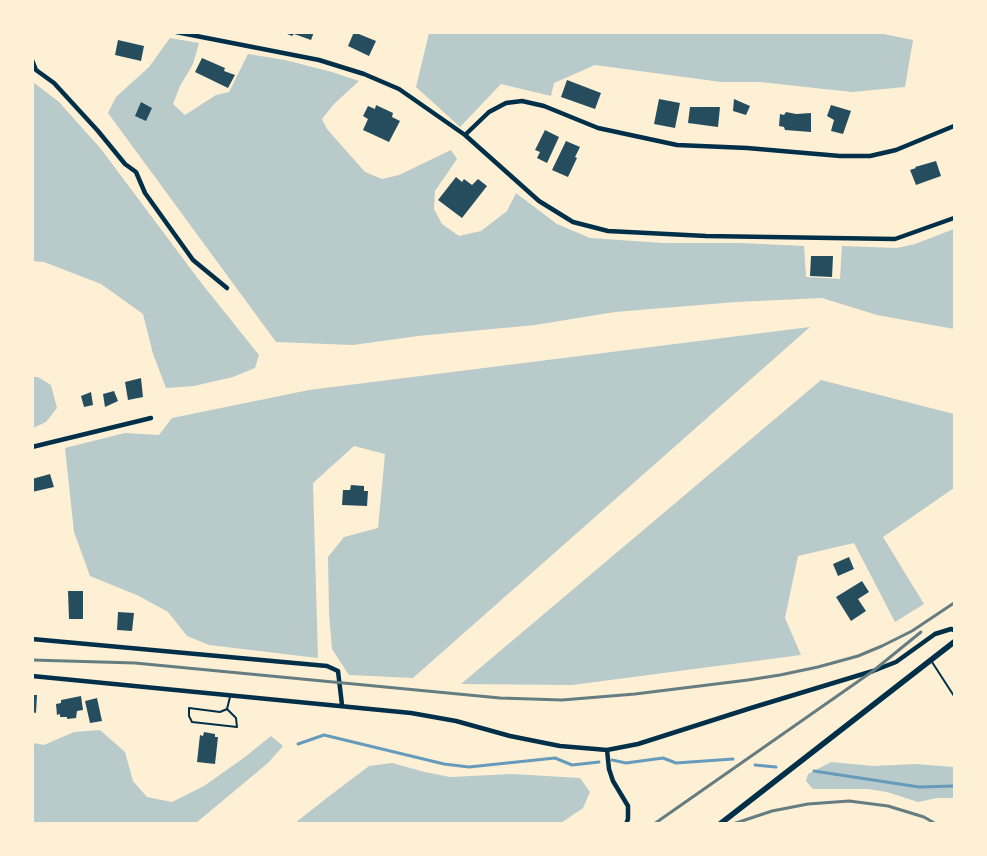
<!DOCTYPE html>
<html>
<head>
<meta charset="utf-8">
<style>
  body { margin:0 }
  #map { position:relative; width:987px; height:856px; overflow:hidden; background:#fdf0d5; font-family:Jost,sans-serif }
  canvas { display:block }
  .frame { position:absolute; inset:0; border:34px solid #fdf0d5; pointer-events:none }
</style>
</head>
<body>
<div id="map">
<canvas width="987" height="856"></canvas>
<div class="frame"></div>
</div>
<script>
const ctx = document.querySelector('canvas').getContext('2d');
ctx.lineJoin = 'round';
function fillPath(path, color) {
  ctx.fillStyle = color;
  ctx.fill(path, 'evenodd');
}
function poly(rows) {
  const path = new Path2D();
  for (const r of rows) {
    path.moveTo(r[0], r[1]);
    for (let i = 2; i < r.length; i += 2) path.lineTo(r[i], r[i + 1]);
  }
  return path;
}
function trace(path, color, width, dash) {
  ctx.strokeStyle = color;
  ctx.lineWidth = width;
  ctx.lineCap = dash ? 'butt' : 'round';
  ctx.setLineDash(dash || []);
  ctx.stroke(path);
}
const green = poly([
  [874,32,913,40,905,87,852,92,760,82,721,82,595,65,554,83,551,96,501,84,460,127,416,87,429,33],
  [170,38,199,43,193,64,180,86,173,104,185,115,216,95,229,92,248,54,285,60,332,72,359,81,334,104,322,119,327,129,365,172,382,179,399,175,451,150,457,159,435,191,434,209,442,224,459,236,481,231,507,211,516,193,557,224,590,238,663,243,740,243,804,246,806,277,840,279,842,246,897,248,915,244,954,229,954,329,877,315,822,298,736,302,615,312,535,325,418,336,353,345,276,342,108,113,116,97,149,67],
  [33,82,59,102,101,149,199,280,259,355,255,368,233,377,194,386,166,388,153,354,143,314,101,284,44,262,33,261],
  [810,327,413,678,349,675,332,649,329,613,328,557,344,537,378,528,385,454,354,446,313,483,318,658,209,645,187,636,168,612,139,596,90,576,74,532,65,448,125,433,159,435,172,418,309,390],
  [32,377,38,377,51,385,57,408,46,422,33,428],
  [821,380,954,414,954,488,883,537,924,604,895,622,854,543,798,556,785,618,801,655,572,685,461,684],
  [100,730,125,752,133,781,147,797,172,802,204,786,245,757,271,736,283,746,268,763,196,823,33,823,33,743,44,745,74,732],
  [831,762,873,766,915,764,954,767,954,798,937,798,918,802,887,792,868,789,813,789,806,781,808,774],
  [392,763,425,772,450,777,512,774,580,778,590,792,583,808,561,823,295,823,328,797,369,766]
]);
const stream = poly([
  [298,744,324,735,444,764,469,767,555,758,572,765,599,762],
  [612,760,626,763,663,758,676,763,733,759],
  [755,765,776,767],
  [814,771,919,787,954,786]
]);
const building = poly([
  [282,32,314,32,311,40,294,34,292,36],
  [354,32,376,41,369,56,348,46],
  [118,40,144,46,141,61,115,55],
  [202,58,225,68,224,71,235,75,228,88,195,72],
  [567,80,601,93,595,109,561,97],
  [659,99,680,103,675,128,654,124],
  [734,99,750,106,746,115,733,111],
  [141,102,152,108,146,121,135,116],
  [376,105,393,113,392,117,400,121,389,142,363,130,368,119,363,116,368,106,375,109],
  [831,105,851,111,843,134,831,131,834,120,827,116],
  [690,107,720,107,718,127,688,123],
  [786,112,796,114,811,113,811,132,785,130,784,127,779,126,780,114,784,115],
  [545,130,559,137,547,163,537,158,540,152,535,150],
  [566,141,580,147,575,157,577,158,568,177,552,170],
  [936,161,941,176,916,185,910,170,916,168,915,167],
  [456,177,462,182,464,179,472,185,478,179,487,186,462,218,438,200],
  [811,256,833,256,832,277,810,276],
  [141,378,143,397,128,400,125,382],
  [114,391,118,401,105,407,103,394],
  [91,392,93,405,84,407,81,396],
  [50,474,54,487,32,492,32,479],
  [351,485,364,486,364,491,368,491,367,506,342,505,343,490,350,490],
  [849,557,854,569,838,576,833,564],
  [862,581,869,592,858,599,866,611,851,621,836,597],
  [68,591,83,591,83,619,69,619],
  [118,612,134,613,132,631,117,630],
  [32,695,37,695,36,713,32,712],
  [81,696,83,710,77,711,76,718,67,719,67,717,60,717,60,714,57,715,56,704,61,703,61,700],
  [97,698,102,721,90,723,85,701],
  [204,732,215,734,215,737,218,737,215,764,197,762,200,735,203,736]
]);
const service = poly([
  [932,662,954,696],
  [189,708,220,712,227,709,236,718,237,727,192,722,189,716,189,708],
  [227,709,230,697]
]);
const minor = poly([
  [176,32,319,60,364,74,399,89,465,135,539,201,573,222,608,231,706,236,895,239,954,218],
  [32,60,36,70,54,83,98,131,125,164,136,172,145,193,193,260,227,288],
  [465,135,489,112,506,103,522,101,544,106,598,128,677,145,747,148,840,156,870,156,896,150,954,126],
  [32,447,151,418],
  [32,639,327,666,338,671,342,705],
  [32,676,411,713,456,721,510,736,560,746,607,750,638,744,751,708,873,671,896,662,935,634,951,629,954,630],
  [607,750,609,769,613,781,628,806,628,819,626,824]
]);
const secondary = poly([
  [720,824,954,642]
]);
const rail = poly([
  [32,660,135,663,500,698,562,700,635,694,748,680,780,675,818,667,858,656,882,646,912,631,954,603],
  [654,824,873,671,921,632],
  [733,824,772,811,808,804,849,801,888,806,924,817,936,824]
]);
fillPath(green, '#b9caca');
trace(stream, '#669bbc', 3);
fillPath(building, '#264d5e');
trace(service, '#003049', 2);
trace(minor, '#003049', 4.5);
trace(secondary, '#003049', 5.5);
trace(rail, '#657d81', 3);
</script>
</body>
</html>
